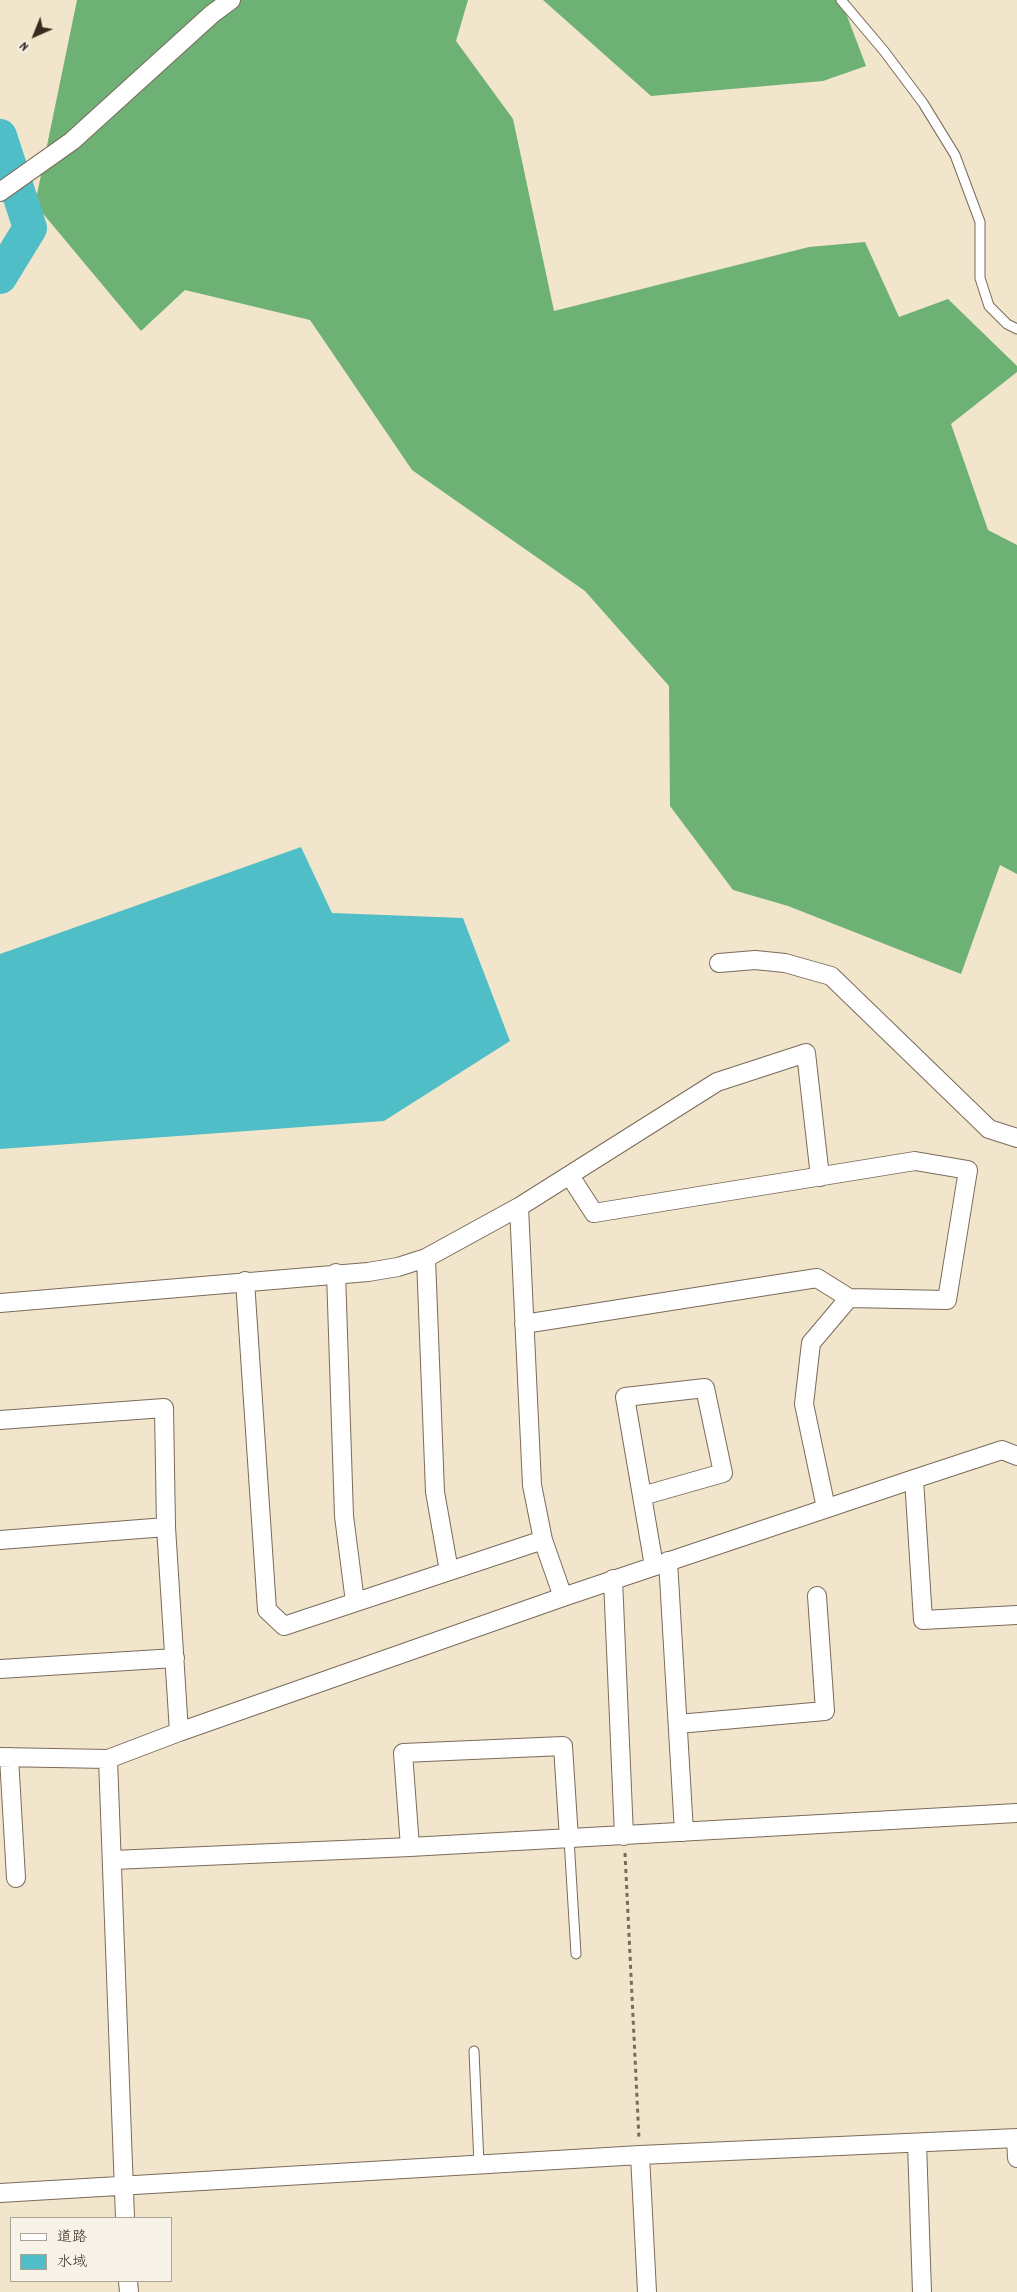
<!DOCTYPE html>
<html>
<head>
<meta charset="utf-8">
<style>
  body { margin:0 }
  #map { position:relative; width:1017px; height:2292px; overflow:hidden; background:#f1e5cb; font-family:Dekko,"Klee One",sans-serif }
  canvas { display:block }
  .legend { position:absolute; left:10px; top:2217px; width:162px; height:65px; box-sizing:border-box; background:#f7f3e8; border:1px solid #aca397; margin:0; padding:6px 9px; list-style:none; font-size:15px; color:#3b2a1e }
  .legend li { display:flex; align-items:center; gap:10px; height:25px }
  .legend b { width:25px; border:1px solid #aca397 }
  .north { position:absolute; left:10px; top:10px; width:50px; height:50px; -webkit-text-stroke:4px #f7f3e8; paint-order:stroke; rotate:224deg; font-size:14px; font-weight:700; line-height:20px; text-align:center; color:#3b2a1e }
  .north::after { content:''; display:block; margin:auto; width:18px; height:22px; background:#3b2a1e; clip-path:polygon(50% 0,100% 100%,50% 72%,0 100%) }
</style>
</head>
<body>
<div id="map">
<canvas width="1017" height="2292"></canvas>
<ul class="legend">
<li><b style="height:6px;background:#fff"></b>道路</li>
<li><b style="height:14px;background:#50bec6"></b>水域</li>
</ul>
<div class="north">N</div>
</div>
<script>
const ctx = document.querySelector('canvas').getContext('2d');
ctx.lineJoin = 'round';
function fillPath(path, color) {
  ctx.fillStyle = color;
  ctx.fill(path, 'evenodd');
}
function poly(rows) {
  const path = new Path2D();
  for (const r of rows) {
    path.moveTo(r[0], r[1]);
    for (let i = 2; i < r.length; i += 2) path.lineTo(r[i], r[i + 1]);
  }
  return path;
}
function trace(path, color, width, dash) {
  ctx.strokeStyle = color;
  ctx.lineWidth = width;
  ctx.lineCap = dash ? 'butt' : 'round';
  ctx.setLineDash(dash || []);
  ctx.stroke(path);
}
const forest = poly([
  [77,0,468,0,456,41,513,119,554,311,809,247,865,242,899,317,948,299,1017,366,1017,372,951,424,988,530,1017,545,1017,874,1000,865,961,974,788,906,733,890,670,806,669,686,585,591,412,470,310,320,185,290,141,331,35,204],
  [543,0,841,0,866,66,823,81,651,96]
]);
const water = poly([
  [301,847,332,913,463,918,510,1041,384,1121,0,1149,0,954]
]);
const river = poly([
  [0,136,30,228,0,277]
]);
const path = poly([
  [625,1853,639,2139]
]);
const service = poly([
  [841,0,884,51,923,103,955,155,980,222,980,278,989,306,1007,324,1017,329],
  [569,1839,576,1954],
  [474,2051,479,2164]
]);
const minor = poly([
  [0,192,72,141,212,14,231,0],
  [719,963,755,960,785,963,831,976,989,1129,1017,1138],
  [519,1207,532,1485,543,1540,563,1597],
  [426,1258,435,1492,449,1571],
  [336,1273,344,1516,355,1602],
  [245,1281,267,1610,284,1626,543,1540],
  [0,1303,368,1272,398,1267,426,1258,519,1207,717,1082,806,1053,820,1177],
  [524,1324,817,1278,849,1298,947,1300,968,1170,915,1161,594,1213,570,1176],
  [0,1420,164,1408,166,1527,179,1732],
  [914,1479,923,1620,1017,1615],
  [642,1496,723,1473,705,1388,625,1397,642,1496,654,1566],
  [826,1508,804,1404,811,1343,849,1298],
  [0,1540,166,1527],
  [668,1561,684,1832],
  [613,1579,624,1836],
  [0,1669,175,1658],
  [678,1724,825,1711,817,1596],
  [0,1757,108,1759,179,1732,563,1597,914,1479,1002,1450,1017,1456],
  [9,1757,16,1878],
  [108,1759,125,2218],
  [410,1847,403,1753,563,1746,569,1839],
  [113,1860,410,1847,1017,1813],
  [1016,2138,1017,2158],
  [917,2143,922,2292],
  [640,2155,647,2292],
  [0,2193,640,2155,1017,2138],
  [128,2281,129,2292]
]);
fillPath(forest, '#6db175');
fillPath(water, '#50bec6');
trace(river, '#50bec6', 34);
trace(service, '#7b6b5b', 11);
trace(minor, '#7b6b5b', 20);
trace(path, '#7b6b5b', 3, [4, 4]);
trace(service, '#fff', 9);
trace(minor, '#fff', 18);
</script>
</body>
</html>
